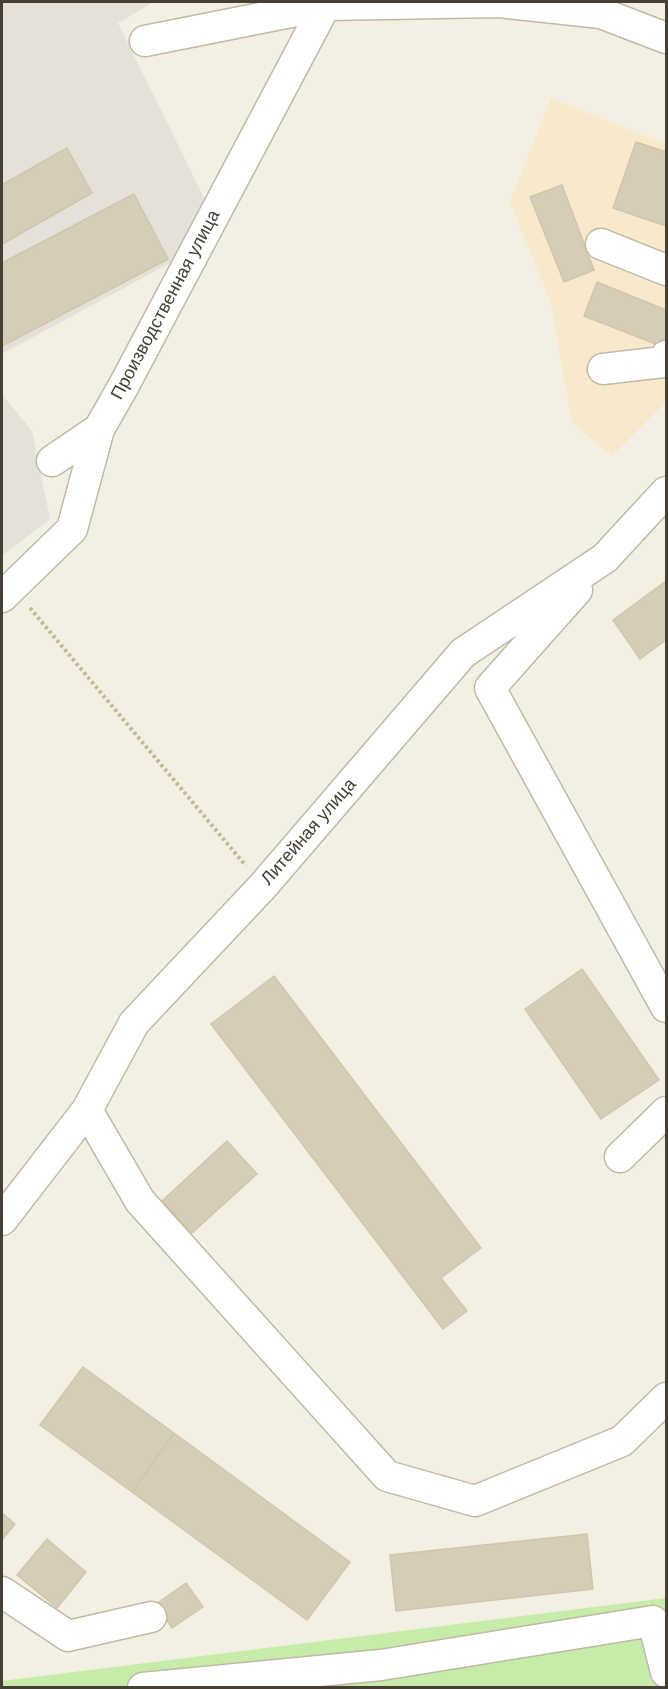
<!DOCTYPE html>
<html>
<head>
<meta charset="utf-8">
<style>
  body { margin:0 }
  #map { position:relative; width:668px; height:1689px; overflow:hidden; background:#f3f0e3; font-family:Arial,sans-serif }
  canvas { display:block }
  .frame { position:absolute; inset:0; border:3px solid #454033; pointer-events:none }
</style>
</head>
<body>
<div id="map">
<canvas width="668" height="1689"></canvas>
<div class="frame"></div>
</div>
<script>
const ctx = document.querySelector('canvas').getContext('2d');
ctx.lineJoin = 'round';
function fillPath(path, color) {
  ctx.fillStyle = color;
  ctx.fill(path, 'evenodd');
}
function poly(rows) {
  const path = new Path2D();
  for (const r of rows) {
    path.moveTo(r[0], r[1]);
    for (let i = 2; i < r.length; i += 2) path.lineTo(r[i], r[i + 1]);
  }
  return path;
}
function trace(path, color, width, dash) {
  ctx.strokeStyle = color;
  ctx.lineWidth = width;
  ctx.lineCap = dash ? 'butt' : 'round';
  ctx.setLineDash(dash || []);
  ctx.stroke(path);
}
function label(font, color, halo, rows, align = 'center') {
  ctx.font = font + ' Arial,sans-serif';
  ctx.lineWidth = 5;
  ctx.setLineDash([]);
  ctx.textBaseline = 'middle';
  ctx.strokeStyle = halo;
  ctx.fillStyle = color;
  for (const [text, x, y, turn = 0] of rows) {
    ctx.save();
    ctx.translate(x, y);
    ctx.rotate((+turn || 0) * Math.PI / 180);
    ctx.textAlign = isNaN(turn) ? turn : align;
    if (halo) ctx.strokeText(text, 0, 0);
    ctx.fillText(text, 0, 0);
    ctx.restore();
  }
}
const commercial = poly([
  [551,98,666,144,666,402,612,456,572,423,551,303,510,202]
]);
const industrial = poly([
  [2,2,154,2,118,23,211,212,172,262,2,354],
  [2,394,32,431,50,519,2,556]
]);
const green = poly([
  [666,1598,666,1687,2,1688,2,1681]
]);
const building = poly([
  [636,142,666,152,666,226,613,208,636,142],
  [67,148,92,193,2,244,2,185,67,148],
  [562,185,594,270,564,282,530,197,562,185],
  [134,194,168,259,2,346,2,263,134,194],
  [597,282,666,310,666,348,584,316,597,282],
  [666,581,666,640,640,659,613,620,666,581],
  [582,969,659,1080,601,1119,525,1009,582,969],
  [274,976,481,1248,441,1278,467,1311,443,1329,211,1024,274,976],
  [227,1141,257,1174,192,1233,162,1201,227,1141],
  [83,1367,174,1433,132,1492,40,1425,83,1367],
  [174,1433,350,1562,307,1620,132,1492,174,1433],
  [2,1513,15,1524,2,1540,2,1513],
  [587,1534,593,1589,396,1611,390,1555,587,1534],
  [47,1539,86,1572,57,1608,17,1575,47,1539],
  [186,1583,203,1607,172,1628,156,1604,186,1583]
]);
const path = poly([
  [30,608,246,866]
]);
const minor = poly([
  [145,41,326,5,499,2,601,13,666,38],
  [601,244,666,270],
  [603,369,663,362,666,356],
  [52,461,99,429],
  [577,590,490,688,666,1007],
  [2,597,72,529,99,429,123,387,327,2],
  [87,1110,140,1201,387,1476,475,1501,622,1441,666,1398],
  [620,1157,666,1112],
  [2,1220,87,1110,134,1023,263,886,463,653,605,558,666,492],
  [2,1592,68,1636,151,1617],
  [143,1688,381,1665,653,1621,666,1672]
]);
const streetNames = [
  ["Производственная улица",166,305,-62],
  ["Литейная улица",309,832,-49]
];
fillPath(commercial, '#f8e9cc');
fillPath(industrial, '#e5e0d8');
fillPath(green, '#c7eba8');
fillPath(building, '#d5cdb8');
trace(building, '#d1c5aa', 1.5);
trace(minor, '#bfb9a5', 33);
trace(path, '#c2b695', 4, [3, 3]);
trace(minor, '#fff', 30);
label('18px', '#454033', '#fff', streetNames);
</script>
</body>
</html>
